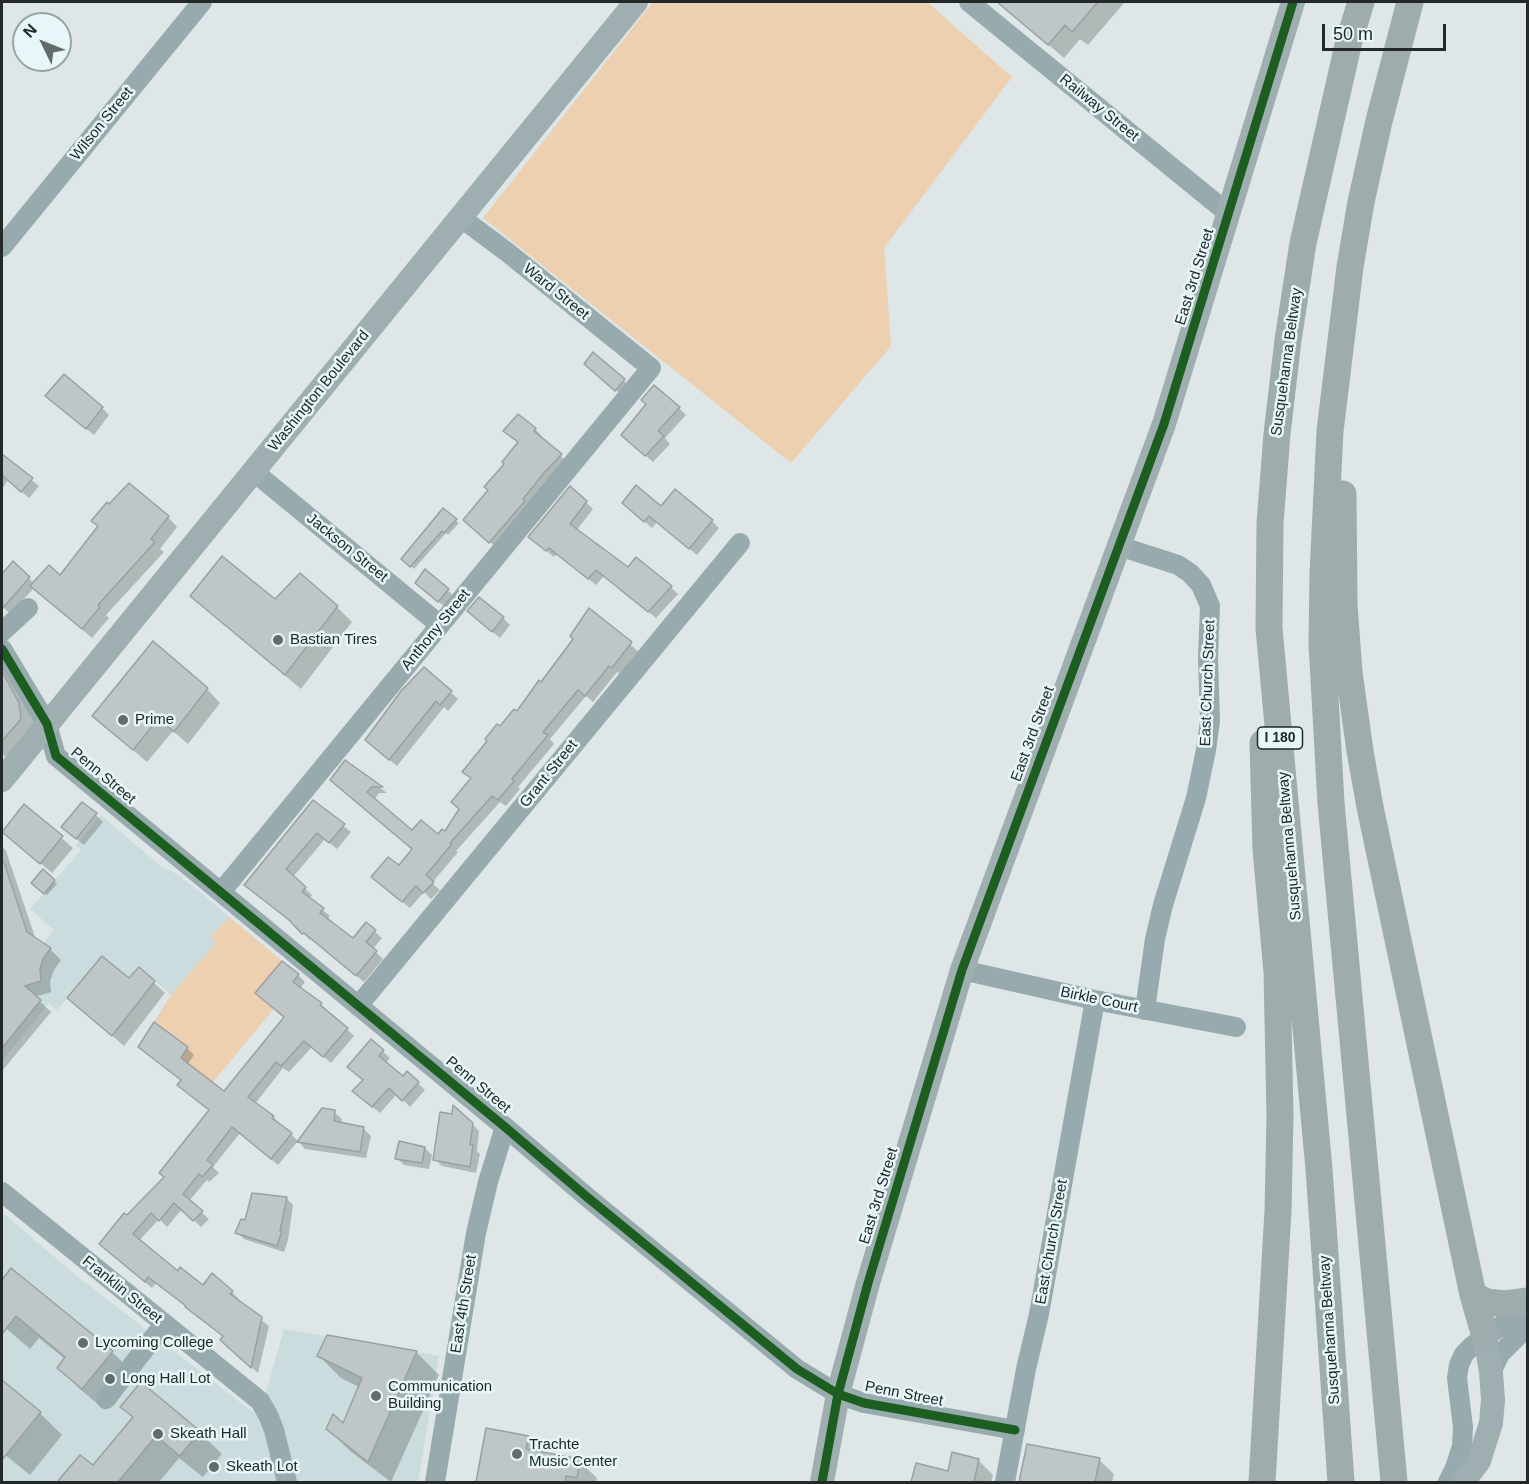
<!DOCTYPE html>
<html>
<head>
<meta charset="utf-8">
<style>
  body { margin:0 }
  #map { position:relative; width:1529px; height:1484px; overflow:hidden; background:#dee6e7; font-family:Arial,sans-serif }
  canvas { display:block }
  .frame { position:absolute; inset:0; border:3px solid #232929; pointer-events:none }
  .north { position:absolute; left:12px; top:12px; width:60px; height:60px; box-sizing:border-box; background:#e7f6f8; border:2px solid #99a4a5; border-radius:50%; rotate:313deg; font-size:16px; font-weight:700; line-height:24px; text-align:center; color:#232929 }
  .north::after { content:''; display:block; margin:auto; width:21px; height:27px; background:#646b6c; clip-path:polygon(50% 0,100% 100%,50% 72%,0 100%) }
  .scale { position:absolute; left:1322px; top:24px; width:124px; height:27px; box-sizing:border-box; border:3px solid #232929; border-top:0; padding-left:8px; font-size:18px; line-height:21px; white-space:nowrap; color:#232929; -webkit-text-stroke:4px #e7f6f8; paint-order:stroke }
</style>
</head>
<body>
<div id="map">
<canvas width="1529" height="1484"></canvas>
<div class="frame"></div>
<div class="north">N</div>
<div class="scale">50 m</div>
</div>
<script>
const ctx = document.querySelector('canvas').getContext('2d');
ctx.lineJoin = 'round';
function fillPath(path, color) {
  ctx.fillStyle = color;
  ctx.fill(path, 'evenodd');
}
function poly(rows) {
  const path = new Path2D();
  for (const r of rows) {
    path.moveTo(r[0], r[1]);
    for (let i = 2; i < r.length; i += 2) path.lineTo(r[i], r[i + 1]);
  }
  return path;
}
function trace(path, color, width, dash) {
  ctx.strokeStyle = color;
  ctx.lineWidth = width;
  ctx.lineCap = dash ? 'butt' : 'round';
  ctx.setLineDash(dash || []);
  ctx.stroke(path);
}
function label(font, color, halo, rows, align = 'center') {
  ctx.font = font + ' Arial,sans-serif';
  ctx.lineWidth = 5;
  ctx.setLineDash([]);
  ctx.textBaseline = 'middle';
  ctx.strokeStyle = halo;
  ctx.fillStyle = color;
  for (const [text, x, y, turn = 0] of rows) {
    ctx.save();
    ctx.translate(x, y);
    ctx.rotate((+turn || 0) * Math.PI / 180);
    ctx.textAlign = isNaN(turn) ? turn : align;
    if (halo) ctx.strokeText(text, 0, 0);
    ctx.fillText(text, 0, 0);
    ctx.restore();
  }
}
const built = poly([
  [101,815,163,868,172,871,195,888,282,961,255,993,274,1009,188,1047,154,1022,171,995,139,967,129,978,102,956,57,1010,49,1003,2,1061,2,974,43,943,54,930,30,909,81,850,76,845],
  [2,1212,72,1272,259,1417,284,1329,439,1356,418,1482,2,1482]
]);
const green = poly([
  [653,2,927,2,1012,77,884,248,891,346,791,463,483,218],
  [229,917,282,961,255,993,274,1009,213,1082,181,1059,188,1047,154,1022,171,995,216,943,210,938]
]);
const shadow = poly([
  [998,2,1125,2,1088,45,1080,39,1064,58],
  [594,355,631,387,623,396,593,371],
  [54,403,102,408,109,415,94,435],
  [679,408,686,415,665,438,670,444,653,462,630,442],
  [518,416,535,429,542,436,540,439,568,462,497,548,472,527,490,491,519,443,512,438],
  [2,456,39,486,29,498,8,480,2,489],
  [586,502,593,509,576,531,628,569,671,587,678,594,656,618,604,576,596,585,557,554,554,557,530,537],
  [662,508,712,521,719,528,697,555,657,522,652,528,631,510],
  [444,510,459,523,448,535,446,533,414,569,403,559],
  [168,517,177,527,160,549,164,552,106,615,109,618,92,638,34,588,10,614,2,606,2,577,13,563,35,584,61,577],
  [426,571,455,597,446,608,417,583],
  [192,596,337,607,352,622,301,689,207,610],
  [589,610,638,651,620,674,617,672,593,702,586,696,550,739,554,744,518,787,520,789,506,806,500,802,456,851,458,852,432,883,440,890,431,899,424,892,410,908,380,884,399,868,414,850,339,787,346,762,387,793,379,793,374,800,412,832,438,836,445,833,461,810,472,779,464,771,500,728,517,713,541,684,575,639],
  [476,618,503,618,510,625,500,638],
  [2,668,34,719,35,734,11,761,2,754],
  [424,669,458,699,448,711,444,707,397,766,374,747],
  [207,689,220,703,188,744,173,731,147,762,94,716],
  [313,802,351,832,337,849,325,839,293,877,312,895,309,899,330,916,327,920,353,940,366,924,382,938,373,949,383,959,364,982,311,939,310,940,296,926,253,892],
  [25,806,73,848,52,873,4,832],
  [96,815,103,822,84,845,70,834],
  [2,846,6,851,36,940,51,950,61,960,54,970,50,981,51,992,35,997,51,1012,2,1071],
  [43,871,57,884,47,895,33,883],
  [139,969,165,993,124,1046,69,998,130,980],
  [298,975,305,982,300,989,321,1004,354,1036,331,1063,312,1047,289,1072,283,1068,255,1104,273,1117,298,1141,278,1165,240,1133,213,1167,219,1173,209,1182,207,1180,189,1201,209,1219,201,1227,182,1209,167,1227,159,1219,139,1241,178,1273,203,1287,232,1292,239,1299,237,1301,269,1326,258,1373,229,1347,224,1337,156,1283,152,1288,108,1251,127,1217,166,1177,210,1111,182,1080,147,1053,187,1048,194,1055,187,1065,225,1093,286,1018,264,1000],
  [371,1041,390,1058,385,1063,403,1078,407,1073,425,1090,410,1107,397,1094,380,1113,361,1098],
  [334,1112,342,1119,341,1124,364,1129,371,1136,366,1158,305,1149,299,1142],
  [454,1115,472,1124,479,1131,477,1151,480,1154,476,1173,442,1166,435,1159],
  [425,1148,432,1155,429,1169,404,1165,397,1158],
  [286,1198,293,1205,288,1240,284,1252,244,1239,237,1232,246,1222],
  [11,1270,112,1352,135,1374,105,1410,81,1390,59,1368,65,1359,39,1338,30,1349,2,1325,2,1282],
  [328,1336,417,1353,439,1375,391,1482,350,1451,328,1429,344,1425,359,1387,341,1378,319,1356],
  [2,1382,40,1413,62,1435,30,1475,4,1454,2,1457],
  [122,1407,199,1432,222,1454,203,1477,179,1458,159,1482,62,1482,60,1481,93,1467,134,1418],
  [487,1430,528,1437,545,1454,579,1461,597,1478,596,1482,477,1482],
  [1029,1446,1099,1460,1114,1474,1112,1482,1021,1482],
  [978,1460,993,1475,991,1482,913,1482,917,1464,949,1473]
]);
const building = poly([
  [997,2,1098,2,1072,32,1065,25,1048,45,997,2],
  [593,352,625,379,615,391,584,364,593,352],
  [64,374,103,407,86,429,45,396,64,374],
  [654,385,680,407,658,431,664,436,645,456,621,435,646,404,641,400,654,385],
  [518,414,536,428,534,431,562,454,544,473,523,499,525,501,489,543,463,520,488,490,484,487,504,464,502,462,518,442,503,431,518,414],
  [2,454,33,478,21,492,2,475,2,454],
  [129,483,169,516,151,539,155,542,98,605,100,607,82,629,30,586,49,565,60,575,98,526,91,521,107,502,109,504,129,483],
  [636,485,661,506,675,489,713,520,689,549,649,516,644,522,622,503,636,485],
  [570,486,587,501,570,524,628,567,636,557,672,586,648,612,596,570,588,579,549,548,546,551,528,537,570,486],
  [443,508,457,519,444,533,442,531,410,567,401,559,443,508],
  [222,556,275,599,300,573,338,606,285,675,190,596,222,556],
  [13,561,30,577,2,609,2,574,13,561],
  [425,569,449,589,438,602,415,583,425,569],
  [479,597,504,617,492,632,467,611,479,597],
  [589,608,632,642,612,668,609,666,585,696,578,690,543,732,548,735,512,779,514,781,498,800,492,796,450,843,452,844,426,875,434,882,423,893,416,886,402,902,371,877,388,857,399,865,412,849,330,780,345,760,383,787,372,787,367,792,412,830,421,820,438,834,442,829,445,831,459,809,451,802,471,778,462,772,487,741,485,739,497,724,500,726,514,709,517,711,539,680,541,682,573,639,570,636,589,608],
  [153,641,208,688,174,732,159,718,133,750,92,716,153,641],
  [424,667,452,691,440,705,436,701,389,760,365,740,401,691,424,667],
  [2,671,19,703,21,719,2,741,2,671],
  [313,800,345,824,329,843,317,833,286,869,306,887,302,892,324,908,320,913,353,938,366,922,376,930,366,942,377,951,356,976,304,933,302,934,288,919,244,885,313,800],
  [82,802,97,813,76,839,61,827,82,802],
  [24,804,63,836,40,864,2,832,24,804],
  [2,862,4,862,27,932,51,948,43,959,40,969,41,981,25,986,41,1000,2,1048,2,862],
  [43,869,55,880,44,894,31,883,43,869],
  [102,956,129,978,139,967,155,981,112,1036,67,998,102,956],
  [282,961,299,974,293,982,322,1003,320,1005,348,1028,323,1057,304,1041,281,1066,276,1062,248,1097,274,1116,272,1118,292,1133,271,1159,232,1127,207,1160,213,1165,202,1177,199,1174,183,1194,203,1211,193,1221,174,1203,159,1221,151,1213,133,1234,178,1271,180,1267,203,1285,212,1273,233,1291,230,1294,262,1317,251,1368,220,1340,223,1336,185,1307,186,1306,148,1277,145,1282,99,1244,124,1213,127,1215,164,1177,159,1173,209,1110,177,1085,181,1080,138,1047,154,1022,188,1047,181,1058,224,1091,284,1017,255,993,282,961],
  [371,1039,384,1050,379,1056,403,1076,407,1071,419,1082,402,1101,389,1088,372,1107,352,1091,363,1080,347,1067,371,1039],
  [453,1105,473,1123,470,1145,473,1145,470,1167,433,1160,440,1112,452,1114,453,1105],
  [322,1108,335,1110,334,1121,364,1127,360,1152,297,1142,322,1108],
  [399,1141,425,1147,422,1163,395,1159,399,1141],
  [252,1193,287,1197,280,1231,282,1231,277,1246,235,1233,241,1219,245,1220,252,1193],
  [11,1268,113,1351,82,1389,57,1368,65,1357,16,1316,2,1334,2,1280,11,1268],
  [327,1335,417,1351,368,1462,326,1429,333,1414,343,1423,362,1378,317,1356,327,1335],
  [2,1380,41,1412,2,1460,2,1380],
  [141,1382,200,1431,180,1456,156,1436,118,1482,57,1482,80,1455,93,1465,133,1417,120,1407,141,1382],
  [486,1428,529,1436,526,1449,580,1459,577,1478,566,1476,565,1482,476,1482,486,1428],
  [1027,1444,1100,1458,1095,1482,1019,1482,1027,1444],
  [952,1452,979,1459,974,1482,911,1482,916,1463,948,1471,952,1452]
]);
const minor = poly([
  [969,2,1229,214],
  [2,247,202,2],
  [253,471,440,625],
  [1119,546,1178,565,1190,573,1201,585,1210,606,1208,658,1210,721,1206,750,1196,798,1163,905,1155,939,1145,1010],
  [2,632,28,608],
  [2,649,47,724,56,756,505,1127,587,1197,797,1369,838,1394,864,1403,1015,1430],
  [221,892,651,368,507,252,460,217],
  [962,970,1095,1000,1236,1027],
  [358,1006,740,543],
  [2,1192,260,1401,268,1415,274,1430,287,1482],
  [1491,1372,1500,1354,1528,1326],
  [106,1399,164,1324],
  [435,1482,476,1233,488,1182,505,1127],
  [1005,1482,1026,1369,1039,1314,1095,1000],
  [1448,1482,1455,1468,1462,1446,1463,1427,1457,1378,1459,1365,1464,1354,1472,1346,1511,1319,1528,1303]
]);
const major = poly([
  [2,780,636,2],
  [822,1482,838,1394,868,1283,962,970,1164,424,1293,2],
  [1463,1482,1479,1461,1491,1423,1493,1400,1491,1372,1485,1336]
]);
const highway = poly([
  [1343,494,1344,605,1349,672,1360,751,1370,807,1473,1295,1485,1336],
  [1473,1295,1487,1302,1505,1304,1528,1301],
  [1262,1482,1278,1211,1280,1116,1277,972,1266,849,1263,743],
  [1341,1482,1319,1169,1269,628,1270,523,1277,434,1288,340,1303,243,1349,41,1361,2],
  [1394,1482,1331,803,1322,644,1323,573,1330,431,1350,267,1361,202,1379,121,1410,2]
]);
const cycleway = poly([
  [2,649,47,724,56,756,505,1127,587,1197,797,1369,838,1394,864,1403,1015,1430],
  [822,1482,838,1394,868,1283,962,970,1164,424,1293,2]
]);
const markers = [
  [278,640,6,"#646b6c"],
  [123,720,6,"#646b6c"],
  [83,1343,6,"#646b6c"],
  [110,1379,6,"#646b6c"],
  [376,1396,6,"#646b6c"],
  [158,1434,6,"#646b6c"],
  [517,1454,6,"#646b6c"],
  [214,1467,6,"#646b6c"]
];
const shields = [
  [1280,738,45]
];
const shieldNames = [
  ["I 180",1280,738]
];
const streetNames = [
  ["Railway Street",1099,108,39],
  ["Wilson Street",102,124,-51],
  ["East 3rd Street",1195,277,-73],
  ["Ward Street",556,292,39],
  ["Susquehanna Beltway",1287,362,-82],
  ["Washington Boulevard",319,391,-51],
  ["Jackson Street",347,548,39],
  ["Anthony Street",436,630,-51],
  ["East Church Street",1208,683,-88],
  ["East 3rd Street",1033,734,-70],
  ["Grant Street",549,774,-51],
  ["Penn Street",103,776,40],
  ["Susquehanna Beltway",1290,846,-95],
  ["Birkle Court",1099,1000,12],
  ["Penn Street",478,1085,40],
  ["East 3rd Street",879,1196,-73],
  ["East Church Street",1052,1242,-80],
  ["Franklin Street",122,1290,39],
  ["East 4th Street",464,1304,-81],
  ["Susquehanna Beltway",1330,1330,-94],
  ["Penn Street",904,1394,11]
];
const poiNames = [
  ["Bastian Tires",290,640],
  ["Prime",135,720],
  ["Lycoming College",95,1343],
  ["Long Hall Lot",122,1379],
  ["Communication",388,1387],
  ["Building",388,1404],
  ["Skeath Hall",170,1434],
  ["Trachte",529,1445],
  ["Music Center",529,1462],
  ["Skeath Lot",226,1467]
];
fillPath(built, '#cbdcde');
fillPath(green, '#ecd0af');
fillPath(shadow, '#0003');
fillPath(building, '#bfc6c7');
trace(building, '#9aa0a1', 1.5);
trace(minor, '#97aaae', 20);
trace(major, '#9fafb1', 24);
trace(highway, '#9eacae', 27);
trace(cycleway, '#1b5e20', 9);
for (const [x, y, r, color] of markers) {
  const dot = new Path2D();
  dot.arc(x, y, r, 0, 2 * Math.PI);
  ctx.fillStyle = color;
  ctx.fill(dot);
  trace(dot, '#e7f6f8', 2);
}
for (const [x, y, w] of shields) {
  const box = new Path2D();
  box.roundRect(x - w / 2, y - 11, w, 22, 4.5);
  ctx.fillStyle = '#e7f6f8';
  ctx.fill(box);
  trace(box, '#232929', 1.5);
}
label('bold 14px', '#232929', null, shieldNames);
label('15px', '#232929', '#e7f6f8', streetNames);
label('15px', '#232929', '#e7f6f8', poiNames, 'left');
</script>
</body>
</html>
